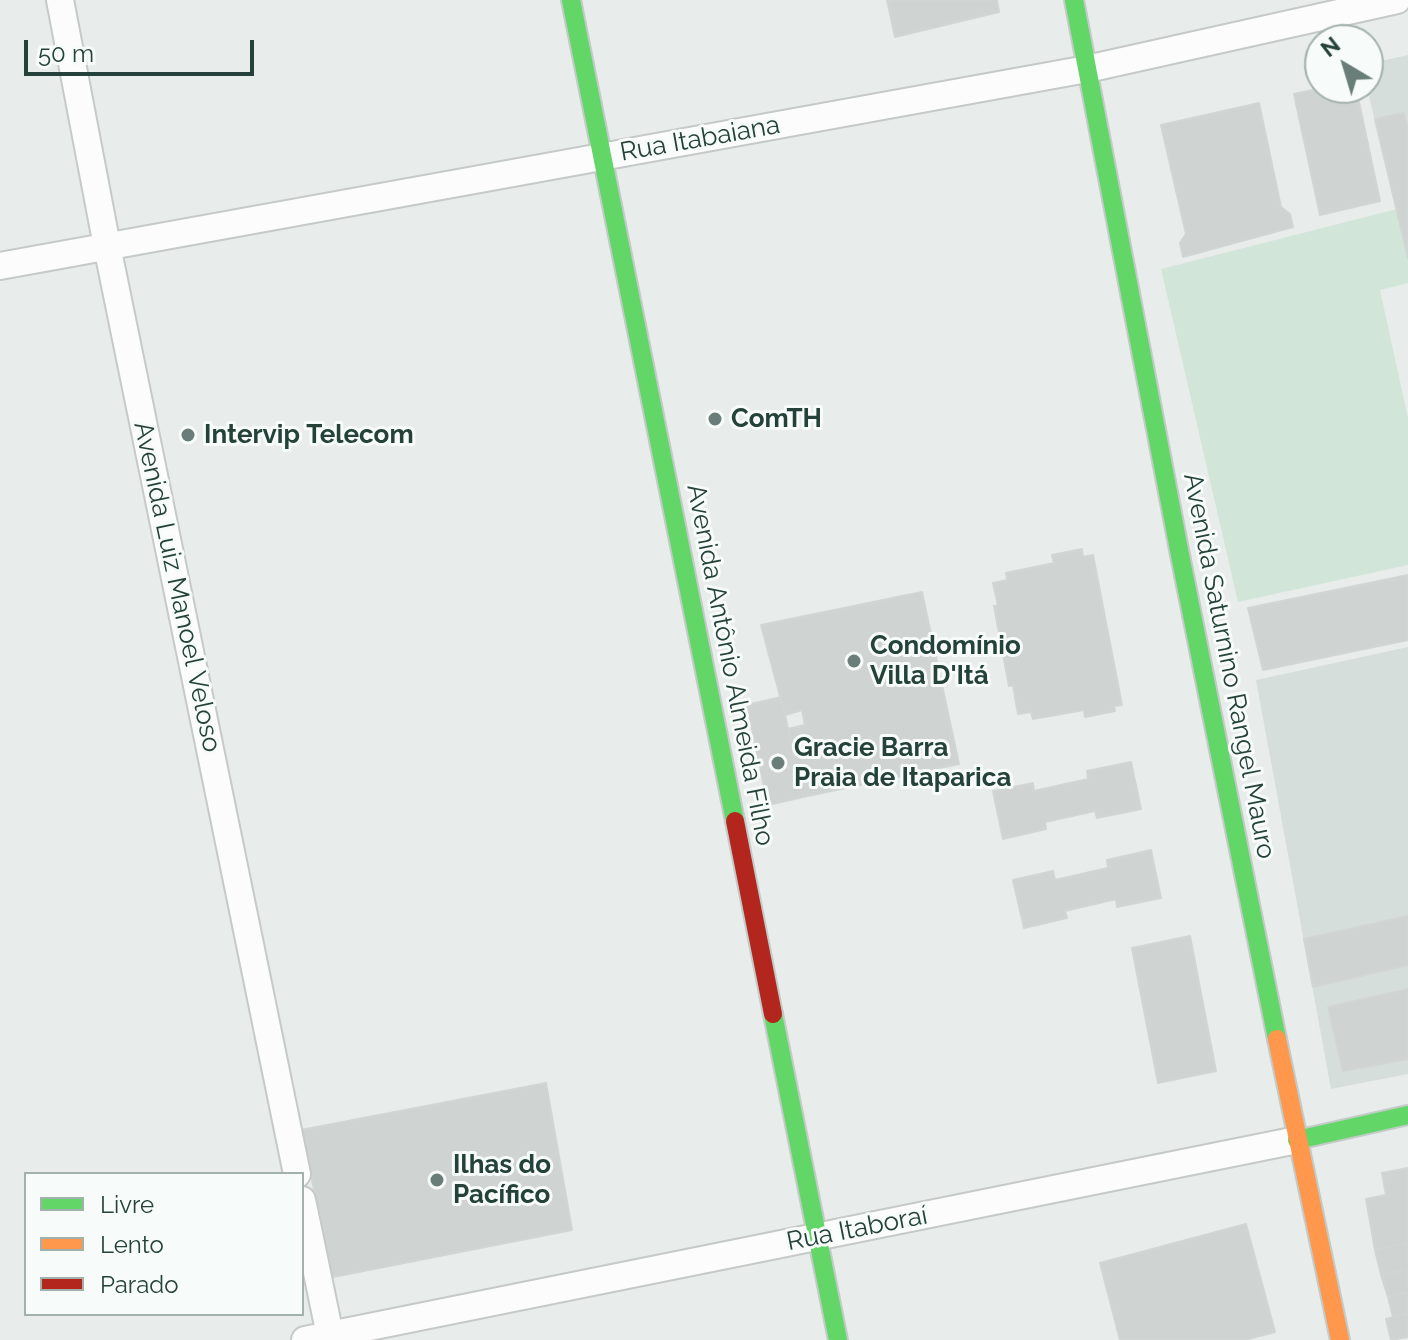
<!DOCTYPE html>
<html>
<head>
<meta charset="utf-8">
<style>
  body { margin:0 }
  #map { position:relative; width:1408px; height:1340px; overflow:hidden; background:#e8edeb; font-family:Raleway,sans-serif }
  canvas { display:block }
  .legend { position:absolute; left:24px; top:1172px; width:280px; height:144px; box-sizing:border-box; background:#f7fbf9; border:2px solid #a3b1ad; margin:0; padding:10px 14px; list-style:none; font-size:24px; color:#24423a }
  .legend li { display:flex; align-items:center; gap:16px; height:40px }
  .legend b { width:40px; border:2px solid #a3b1ad }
  .north { position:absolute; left:1304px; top:24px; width:80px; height:80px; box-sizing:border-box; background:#f7fbf9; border:2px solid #a3b1ad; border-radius:50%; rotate:322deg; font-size:22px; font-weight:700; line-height:32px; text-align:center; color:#24423a }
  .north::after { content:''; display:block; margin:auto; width:28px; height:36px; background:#697e78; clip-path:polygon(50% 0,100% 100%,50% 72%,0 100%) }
  .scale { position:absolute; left:24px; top:40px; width:230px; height:36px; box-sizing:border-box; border:4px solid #24423a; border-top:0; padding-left:10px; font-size:24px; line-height:28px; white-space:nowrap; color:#24423a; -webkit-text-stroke:6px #f7fbf9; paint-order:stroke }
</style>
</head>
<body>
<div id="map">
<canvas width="1408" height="1340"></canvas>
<ul class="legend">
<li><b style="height:10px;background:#63d668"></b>Livre</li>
<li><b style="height:10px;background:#ff974d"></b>Lento</li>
<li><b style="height:10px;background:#b3261e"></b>Parado</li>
</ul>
<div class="north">N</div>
<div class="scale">50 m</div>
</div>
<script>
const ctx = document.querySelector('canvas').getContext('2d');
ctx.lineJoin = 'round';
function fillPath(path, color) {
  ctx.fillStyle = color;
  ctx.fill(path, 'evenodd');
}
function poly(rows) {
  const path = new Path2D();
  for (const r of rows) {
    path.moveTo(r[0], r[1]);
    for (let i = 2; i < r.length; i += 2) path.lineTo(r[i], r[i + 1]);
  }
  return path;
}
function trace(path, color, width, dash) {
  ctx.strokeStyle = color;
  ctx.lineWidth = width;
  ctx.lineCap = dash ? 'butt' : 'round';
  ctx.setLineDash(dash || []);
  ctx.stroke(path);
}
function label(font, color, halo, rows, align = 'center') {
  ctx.font = font + ' Raleway,sans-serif';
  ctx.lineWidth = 6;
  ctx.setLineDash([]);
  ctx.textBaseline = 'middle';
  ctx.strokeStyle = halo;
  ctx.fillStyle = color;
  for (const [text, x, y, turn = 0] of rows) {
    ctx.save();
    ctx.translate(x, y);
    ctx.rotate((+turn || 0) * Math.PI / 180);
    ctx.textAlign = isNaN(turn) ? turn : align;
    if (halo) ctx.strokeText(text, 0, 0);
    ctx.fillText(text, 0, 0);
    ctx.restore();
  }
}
const built = poly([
  [1408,55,1408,258,1367,88,1368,64],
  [1408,647,1408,1074,1331,1089,1256,680]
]);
const green = poly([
  [1397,209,1408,258,1408,283,1380,290,1408,418,1408,565,1238,602,1161,269]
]);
const building = poly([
  [887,0,997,0,999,12,895,37,887,0],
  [1322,88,1356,88,1380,201,1320,215,1294,94,1322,88],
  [1259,103,1281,207,1290,214,1293,227,1183,257,1180,243,1186,234,1161,125,1259,103],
  [1404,113,1408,132,1408,258,1375,119,1404,113],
  [1082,549,1083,557,1093,555,1122,705,1114,706,1115,711,1085,717,1084,710,1033,719,1031,712,1018,714,1013,685,1009,686,994,606,998,606,993,583,1007,580,1006,573,1054,563,1052,555,1082,549],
  [1408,575,1408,640,1263,670,1248,608,1408,575],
  [922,592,959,764,803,797,788,729,805,725,802,710,785,715,761,625,922,592],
  [781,697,803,797,768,805,747,705,781,697],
  [1131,762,1141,809,1097,818,1095,811,1045,822,1046,829,1003,839,993,791,1033,783,1034,791,1088,779,1087,771,1131,762],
  [1151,850,1161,898,1117,907,1116,899,1065,911,1067,918,1024,928,1013,880,1053,871,1055,880,1108,868,1107,860,1151,850],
  [1408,916,1408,965,1313,987,1304,939,1408,916],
  [1190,936,1216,1071,1158,1083,1132,948,1190,936],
  [1408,989,1408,1059,1343,1071,1328,1007,1408,989],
  [546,1083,572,1230,333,1277,301,1130,546,1083],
  [1408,1168,1408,1243,1375,1250,1366,1199,1386,1195,1382,1173,1408,1168],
  [1246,1224,1275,1332,1245,1340,1120,1340,1100,1263,1246,1224],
  [1408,1243,1408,1269,1381,1275,1375,1250,1408,1243],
  [1408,1269,1408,1292,1388,1297,1381,1275,1408,1269],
  [1408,1292,1408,1313,1393,1317,1388,1297,1408,1292],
  [1408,1313,1408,1337,1391,1340,1386,1319,1408,1313]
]);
const street = poly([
  [60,0,107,246,297,1174],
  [0,266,1087,69,1397,0],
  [302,1200,331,1340],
  [305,1340,1297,1140]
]);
const fast = poly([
  [571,0,735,821],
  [1074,0,1180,555,1277,1039],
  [773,1014,838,1340],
  [1297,1140,1408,1115]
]);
const slow = poly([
  [1277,1039,1340,1340]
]);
const jam = poly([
  [735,821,773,1014]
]);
const markers = [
  [715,419,8,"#697e78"],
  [188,435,8,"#697e78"],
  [854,661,8,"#697e78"],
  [778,763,8,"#697e78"],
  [437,1180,8,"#697e78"]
];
const streetNames = [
  ["Rua Itabaiana",700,139,-10],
  ["Avenida Luiz Manoel Veloso",177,587,78],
  ["Avenida Antônio Almeida Filho",730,665,79],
  ["Avenida Saturnino Rangel Mauro",1229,666,79],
  ["Rua Itaboraí",857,1229,-11]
];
const poiNames = [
  ["ComTH",731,419],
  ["Intervip Telecom",204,435],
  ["Condomínio",870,646],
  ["Villa D'Itá",870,676],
  ["Gracie Barra",794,748],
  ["Praia de Itaparica",794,778],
  ["Ilhas do",453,1165],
  ["Pacífico",453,1195]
];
fillPath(built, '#d6dedb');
fillPath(green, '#d1e6d8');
fillPath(building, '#cfd4d2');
trace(building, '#d1d6d4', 2);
trace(street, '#c5cac8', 30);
trace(fast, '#c3cbc8', 22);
trace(slow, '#c3cbc8', 22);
trace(jam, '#c3cbc8', 22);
trace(street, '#fcfcfc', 26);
trace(fast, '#63d668', 18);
trace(slow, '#ff974d', 18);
trace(jam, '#b3261e', 18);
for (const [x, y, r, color] of markers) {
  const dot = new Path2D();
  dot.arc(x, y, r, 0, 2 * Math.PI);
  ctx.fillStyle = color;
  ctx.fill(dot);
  trace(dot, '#f7fbf9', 3);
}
label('26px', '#24423a', '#f7fbf9', streetNames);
label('bold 26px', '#24423a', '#f7fbf9', poiNames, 'left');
</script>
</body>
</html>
